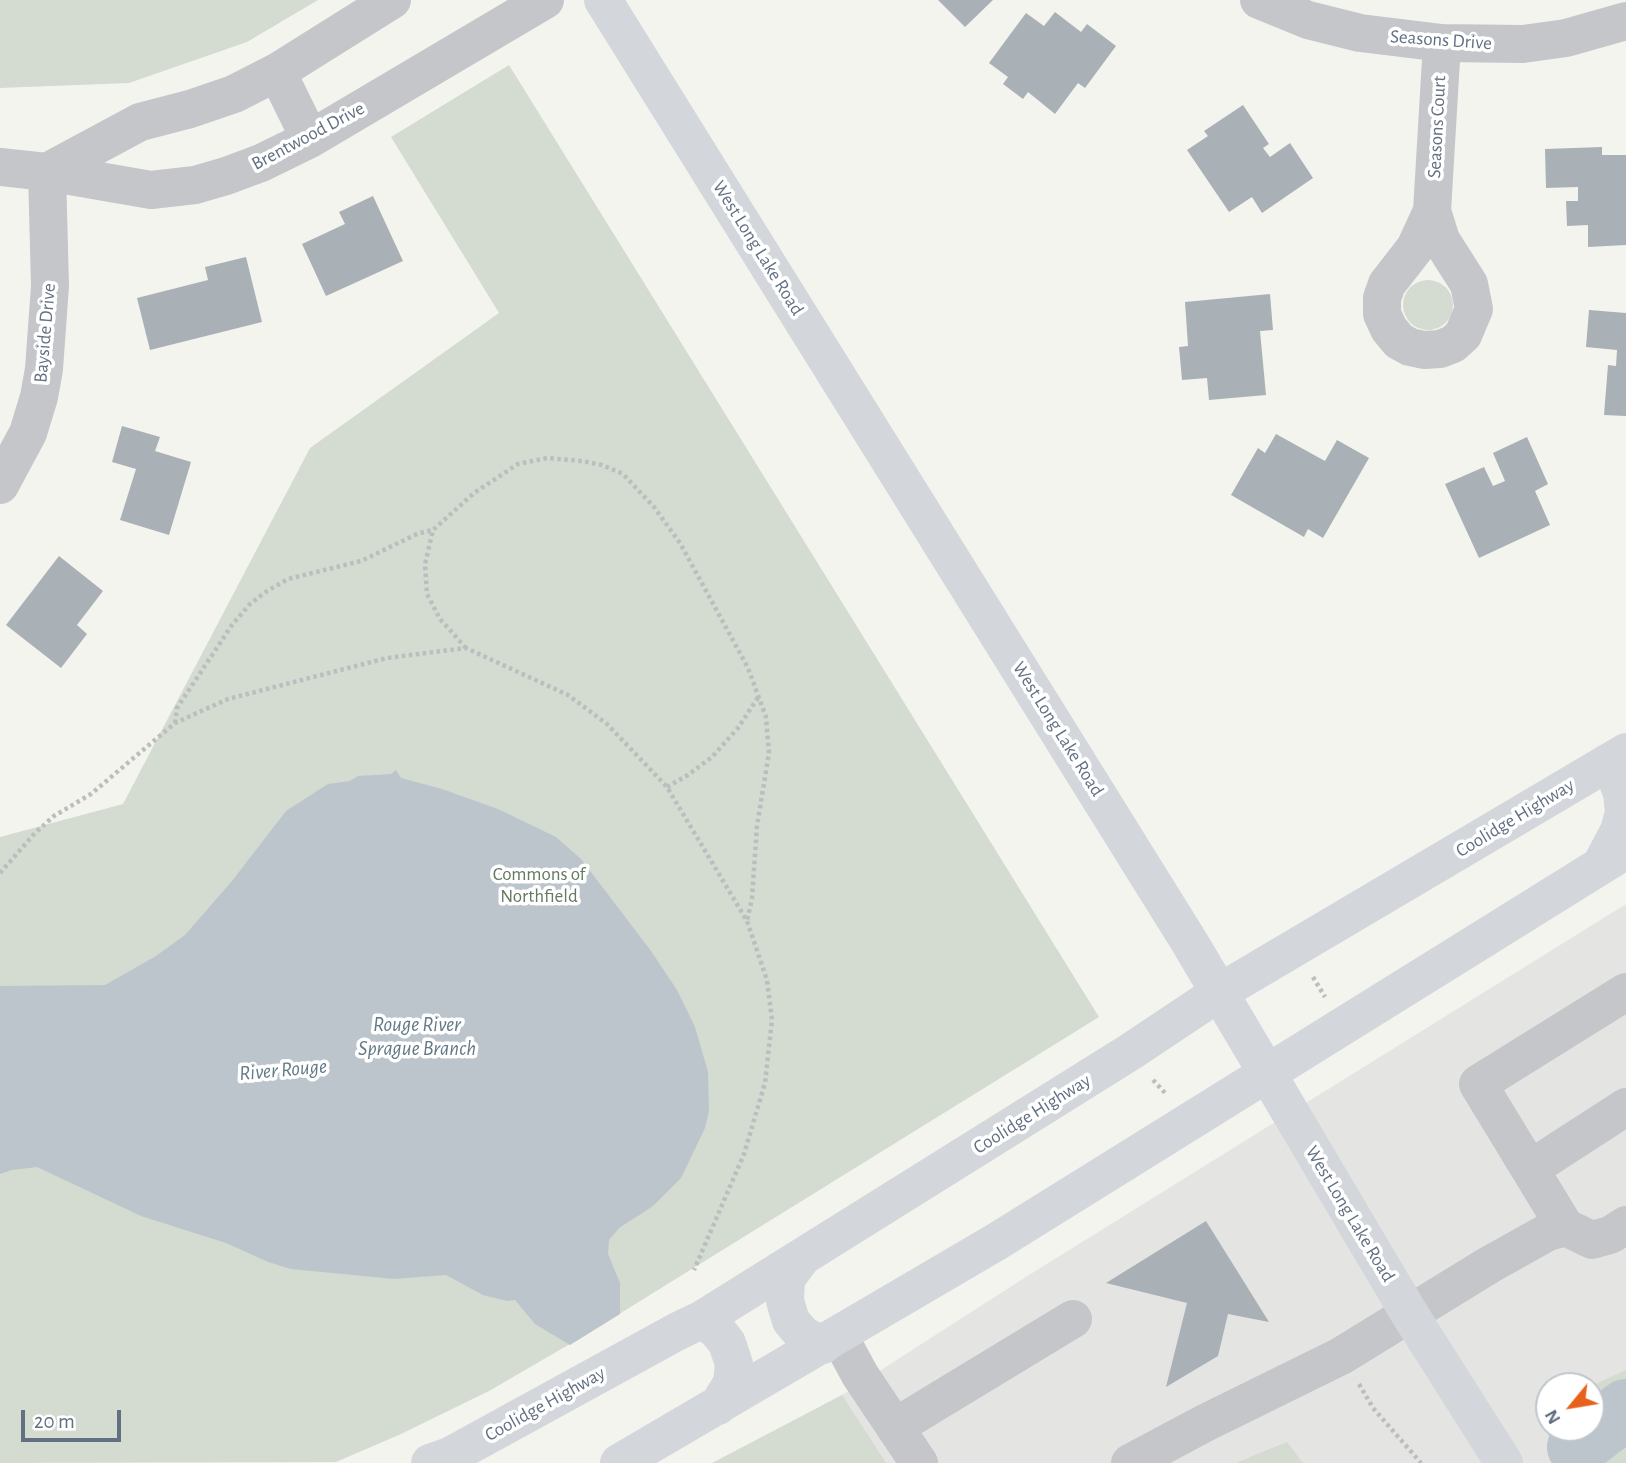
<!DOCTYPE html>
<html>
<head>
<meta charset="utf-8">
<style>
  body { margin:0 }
  #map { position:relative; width:1626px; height:1463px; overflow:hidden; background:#f4f4ef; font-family:"Alegreya Sans",sans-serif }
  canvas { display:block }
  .north { position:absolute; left:1535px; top:1372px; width:70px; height:70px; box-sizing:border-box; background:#fff; border:2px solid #c0c6cd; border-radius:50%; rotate:240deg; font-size:19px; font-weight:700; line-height:28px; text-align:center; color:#627082 }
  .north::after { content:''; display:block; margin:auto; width:24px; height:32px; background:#e7611d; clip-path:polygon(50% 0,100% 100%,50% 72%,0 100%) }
  .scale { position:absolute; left:21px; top:1410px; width:100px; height:32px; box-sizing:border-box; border:4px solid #627082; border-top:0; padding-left:9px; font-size:21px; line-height:24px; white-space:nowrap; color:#627082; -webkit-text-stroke:5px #fff; paint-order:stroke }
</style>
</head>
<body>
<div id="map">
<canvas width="1626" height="1463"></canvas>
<div class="north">N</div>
<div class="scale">20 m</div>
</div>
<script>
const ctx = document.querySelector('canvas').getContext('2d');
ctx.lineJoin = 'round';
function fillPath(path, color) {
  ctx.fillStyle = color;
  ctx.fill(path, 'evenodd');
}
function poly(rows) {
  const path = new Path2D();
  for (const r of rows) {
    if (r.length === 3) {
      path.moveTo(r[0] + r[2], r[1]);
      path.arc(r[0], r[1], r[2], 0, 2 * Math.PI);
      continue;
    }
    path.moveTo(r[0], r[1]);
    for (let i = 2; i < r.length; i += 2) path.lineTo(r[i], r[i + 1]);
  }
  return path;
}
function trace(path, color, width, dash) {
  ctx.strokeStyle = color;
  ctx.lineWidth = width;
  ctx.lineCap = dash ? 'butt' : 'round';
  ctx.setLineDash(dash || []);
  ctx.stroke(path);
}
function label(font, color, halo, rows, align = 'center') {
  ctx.font = font + ' "Alegreya Sans",sans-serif';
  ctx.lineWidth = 7;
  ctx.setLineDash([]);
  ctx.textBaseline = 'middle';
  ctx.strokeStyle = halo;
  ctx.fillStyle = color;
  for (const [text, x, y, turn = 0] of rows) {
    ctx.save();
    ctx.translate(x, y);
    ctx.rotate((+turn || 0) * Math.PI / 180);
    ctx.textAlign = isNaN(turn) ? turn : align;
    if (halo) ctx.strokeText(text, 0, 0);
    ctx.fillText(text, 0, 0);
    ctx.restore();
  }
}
const built = poly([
  [1626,904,1626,1463,726,1463,842,1395,1029,1275],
  [1549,1386,1591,1386,1591,1428,1549,1428]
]);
const green = poly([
  [0,0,318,0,247,42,129,83,0,88],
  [509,65,1099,1017,582,1337,489,1391,401,1434,336,1462,0,1463,0,837,123,804,310,448,499,313,391,137],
  [1428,305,25],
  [1626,1370,1626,1463,1583,1463,1560,1428,1591,1428,1591,1386],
  [842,1395,886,1463,712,1463],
  [1287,1442,1303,1463,1236,1463,1262,1452]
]);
const water = poly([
  [396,770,401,778,442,789,498,809,556,837,581,859,651,951,677,990,695,1027,708,1072,709,1111,705,1128,681,1178,653,1206,619,1228,609,1240,608,1254,620,1283,620,1314,570,1345,535,1324,515,1300,507,1301,483,1295,446,1275,394,1279,291,1269,268,1262,226,1243,141,1216,37,1167,12,1170,0,1174,0,986,105,985,156,956,185,935,232,881,286,811,328,784,350,781,358,776,391,774]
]);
const river = poly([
  [1577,1447,1626,1409]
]);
const building = poly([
  [938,0,993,0,965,27],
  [1055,12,1081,32,1087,24,1116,46,1085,88,1078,83,1055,114,1028,92,1023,99,1003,84,1008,77,989,63,1026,13,1044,26],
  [1243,105,1269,144,1263,148,1270,157,1290,143,1313,178,1262,213,1252,197,1229,212,1187,150,1208,136,1204,131],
  [1602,147,1602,155,1626,155,1626,245,1588,247,1588,225,1567,226,1566,201,1578,201,1578,187,1546,188,1545,149],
  [373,196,403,261,326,296,302,244,345,224,339,212],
  [246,257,262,322,150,350,137,298,208,280,205,267],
  [1270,294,1273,330,1260,331,1266,395,1209,400,1207,378,1182,380,1179,347,1188,346,1185,302],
  [1589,310,1626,313,1626,416,1604,415,1608,365,1616,366,1617,350,1586,347],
  [122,426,160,437,155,451,191,462,169,535,120,520,136,469,112,462],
  [1276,434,1325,461,1337,440,1369,458,1323,538,1308,529,1304,537,1231,495,1258,448,1265,453],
  [1527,437,1548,484,1535,491,1550,525,1479,558,1445,484,1484,467,1493,486,1505,481,1493,453],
  [59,556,103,591,77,625,87,634,61,668,6,625],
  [1206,1221,1269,1322,1228,1314,1218,1356,1166,1387,1187,1303,1106,1283]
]);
const path = poly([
  [466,648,440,619,427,594,425,564,433,530,474,493,518,464,547,458,582,461,602,465,623,474,654,507,680,543,748,668,766,717,769,753,757,826,752,898,747,921],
  [175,723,177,708,232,625,250,604,267,591,288,579,361,561,419,533,433,530],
  [667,787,688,775,712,757,738,728,759,696],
  [0,873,35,833,54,816,91,794,175,723,228,699,387,658,466,648,568,695,607,724,667,787,747,921,767,980,772,1020,765,1083,744,1154,694,1270],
  [1313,977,1325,997],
  [1153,1080,1166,1094],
  [1359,1384,1373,1408,1421,1463]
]);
const minor = poly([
  [1259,0,1308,20,1360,33,1442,43,1523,44,1566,38,1626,21],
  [277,72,310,139],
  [0,167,47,172,151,190,195,185,226,176,261,163,310,139,545,0],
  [47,172,140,122,190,109,234,94,277,72,392,0],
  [1432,211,1441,240,1469,284,1474,309,1463,335,1453,344,1440,349,1424,350,1410,347,1399,341,1389,329,1382,314,1382,298,1387,284,1415,248,1432,211,1442,43],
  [0,485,28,433,39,397,44,369,50,286,47,172],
  [1626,992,1478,1084,1565,1227,1592,1240,1610,1235,1626,1225],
  [1530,1169,1626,1107],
  [839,1336,860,1375,919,1463],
  [895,1427,1073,1319],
  [1130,1463,1205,1423,1341,1356,1489,1265,1548,1232,1565,1227]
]);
const major = poly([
  [603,0,1190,943,1409,1313,1504,1463],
  [1601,865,1619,831,1624,812,1622,793,1616,777,1607,763],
  [800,1260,786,1279,785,1301,791,1321,803,1335,823,1345],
  [701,1320,716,1329,727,1343,734,1364,732,1383,718,1406],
  [430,1463,450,1456,678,1331,701,1320,1130,1052,1220,992,1626,752],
  [619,1463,996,1242,1626,850]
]);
const streetNames = [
  ["Seasons Drive",1441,40,4],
  ["Seasons Court",1437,127,-87],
  ["Brentwood Drive",308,136,-28],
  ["West Long Lake Road",758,248,58],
  ["Bayside Drive",45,333,-85],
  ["West Long Lake Road",1058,729,58],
  ["Coolidge Highway",1515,818,-31],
  ["Coolidge Highway",1032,1114,-32],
  ["West Long Lake Road",1350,1214,59],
  ["Coolidge Highway",545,1404,-29]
];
const parkNames = [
  ["Commons of",539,874],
  ["Northfield",539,896]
];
const waterNames = [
  ["Rouge River",417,1025],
  ["Sprague Branch",417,1049],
  ["River Rouge",283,1070,-5]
];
fillPath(built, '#e4e5e3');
fillPath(green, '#d4dbd1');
fillPath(water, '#bcc5cc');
trace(river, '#bcc5cc', 60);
fillPath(building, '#a9b0b6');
trace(path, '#bbbdbf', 4.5, [3.5, 3.5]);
trace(minor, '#c4c6ca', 38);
trace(major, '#d3d7dc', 38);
label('19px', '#627082', '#fff', streetNames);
label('19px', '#637961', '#fff', parkNames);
label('italic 21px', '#637986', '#fff', waterNames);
</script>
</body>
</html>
